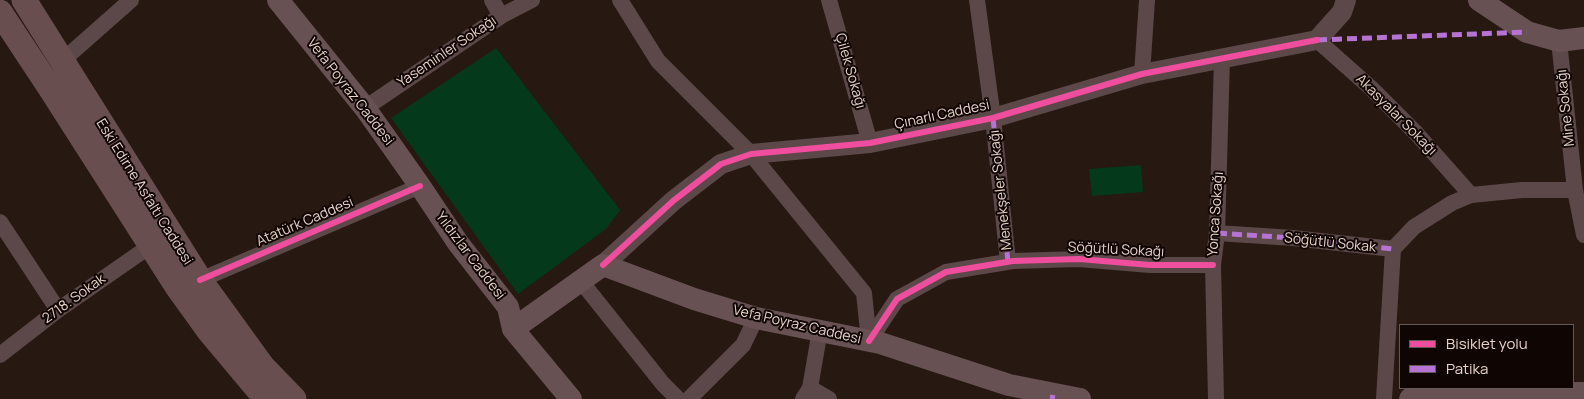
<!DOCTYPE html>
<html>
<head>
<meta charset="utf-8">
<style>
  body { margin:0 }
  #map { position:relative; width:1584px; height:399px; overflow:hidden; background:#271812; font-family:Manrope,sans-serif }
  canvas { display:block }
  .legend { position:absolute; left:1399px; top:324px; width:175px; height:65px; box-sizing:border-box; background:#0f0502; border:1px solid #655752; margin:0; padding:6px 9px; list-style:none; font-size:15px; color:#e6d2ca }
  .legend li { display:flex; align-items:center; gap:10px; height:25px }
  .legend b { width:25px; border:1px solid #655752 }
</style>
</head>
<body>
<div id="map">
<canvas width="1584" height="399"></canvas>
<ul class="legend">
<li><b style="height:6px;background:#ef4d9e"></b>Bisiklet yolu</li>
<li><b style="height:6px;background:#b673d3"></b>Patika</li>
</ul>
</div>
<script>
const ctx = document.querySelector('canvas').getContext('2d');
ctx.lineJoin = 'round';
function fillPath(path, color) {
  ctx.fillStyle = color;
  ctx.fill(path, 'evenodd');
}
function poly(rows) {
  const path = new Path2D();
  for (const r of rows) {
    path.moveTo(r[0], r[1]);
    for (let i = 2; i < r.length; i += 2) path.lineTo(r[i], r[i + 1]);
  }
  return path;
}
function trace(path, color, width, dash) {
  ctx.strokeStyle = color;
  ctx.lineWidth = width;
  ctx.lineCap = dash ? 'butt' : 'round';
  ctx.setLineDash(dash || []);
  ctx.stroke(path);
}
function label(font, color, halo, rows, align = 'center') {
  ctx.font = font + ' Manrope,sans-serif';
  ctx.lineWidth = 4;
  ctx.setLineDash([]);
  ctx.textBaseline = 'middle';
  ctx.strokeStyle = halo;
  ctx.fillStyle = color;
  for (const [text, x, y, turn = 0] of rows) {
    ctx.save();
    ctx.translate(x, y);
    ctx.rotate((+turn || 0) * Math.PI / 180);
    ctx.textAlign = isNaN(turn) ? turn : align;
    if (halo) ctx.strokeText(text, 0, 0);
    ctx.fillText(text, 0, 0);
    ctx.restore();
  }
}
const green = poly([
  [496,48,620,210,606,229,518,294,391,118],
  [1141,165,1143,192,1092,196,1089,169]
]);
const minor = poly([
  [492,0,501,16],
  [620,0,658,61,751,154,864,293,869,341],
  [829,0,870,143],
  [977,0,993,118,1008,262],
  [1317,40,1371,88,1416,133,1471,195],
  [1559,41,1575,190,1584,235],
  [62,61,131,0],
  [1142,74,1147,0],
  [365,108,501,16,532,0],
  [0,222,58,310],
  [1217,233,1293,238,1393,249],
  [1393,249,1414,227,1452,203,1471,195,1522,190,1575,190],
  [200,280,420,186],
  [580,280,663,384,678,399],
  [869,341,897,299,946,272,1013,261,1079,259,1150,265,1213,265],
  [0,355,58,310,150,246],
  [810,388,829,399],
  [689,399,743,345,756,318],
  [803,399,810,388,820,330],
  [1216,399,1213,265,1217,233,1222,59],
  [1384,399,1393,249]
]);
const tertiary = poly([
  [603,265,673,201,721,164,751,154,870,143,993,118,1142,74,1317,40,1342,12,1346,0]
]);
const secondary = poly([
  [278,0,365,108,420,186,458,243,508,307,513,329,571,399],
  [1479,0,1527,32,1559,41,1584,38],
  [513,329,603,265,694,299,756,318,880,343,1009,385,1080,399],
  [1410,399,1452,394,1584,393]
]);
const primary = poly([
  [24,0,200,280,263,367,294,399],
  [0,12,52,91,178,288,209,331,266,399]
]);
const quiet = poly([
  [1317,40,1527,32],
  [993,118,1008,262],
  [1217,233,1293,238,1393,249],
  [1052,399,1053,395]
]);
const cycleway = poly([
  [603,265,673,201,721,164,751,154,870,143,993,118,1142,74,1317,40],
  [200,280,420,186],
  [869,341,897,299,946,272,1013,261,1079,259,1150,265,1213,265]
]);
const streetNames = [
  ["Yaseminler Sokağı",447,52,-34],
  ["Çilek Sokağı",850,71,74],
  ["Vefa Poyraz Caddesi",350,92,52],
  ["Mine Sokağı",1566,108,-96],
  ["Çınarlı Caddesi",942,115,-12],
  ["Akasyalar Sokağı",1396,115,45],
  ["Menekşeler Sokağı",1001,190,-96],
  ["Eski Edirne Asfaltı Caddesi",144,192,58],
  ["Yonca Sokağı",1216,214,-86],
  ["Atatürk Caddesi",305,222,-23],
  ["Söğütlü Sokak",1330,243,6],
  ["Söğütlü Sokağı",1116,250,3],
  ["Yıldızlar Caddesi",470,256,53],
  ["2718. Sokak",74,299,-36],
  ["Vefa Poyraz Caddesi",797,325,13]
];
fillPath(green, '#05391b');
trace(minor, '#5c4848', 16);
trace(tertiary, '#5c4848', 20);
trace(secondary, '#685152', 22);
trace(primary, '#684e4e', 25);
trace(quiet, '#b673d3', 5, [10, 5]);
trace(cycleway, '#ef4d9e', 6);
label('14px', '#e6d2ca', '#0f0502', streetNames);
</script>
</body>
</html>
